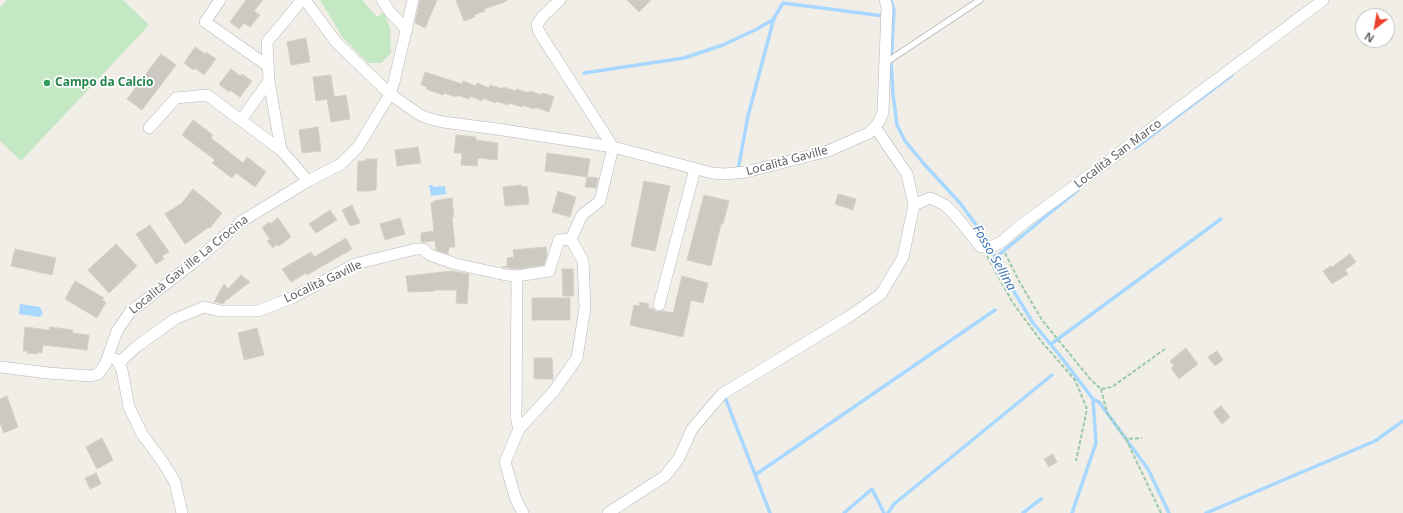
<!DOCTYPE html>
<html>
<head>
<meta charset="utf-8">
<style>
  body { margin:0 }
  #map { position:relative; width:1403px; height:513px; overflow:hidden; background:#f0eee6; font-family:"Noto Sans",sans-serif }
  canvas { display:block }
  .north { position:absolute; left:1355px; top:8px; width:40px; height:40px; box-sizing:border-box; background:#fff; border:1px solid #bfc0c2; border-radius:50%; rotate:211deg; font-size:11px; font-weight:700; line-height:16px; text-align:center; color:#5e6267 }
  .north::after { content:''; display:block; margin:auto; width:14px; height:18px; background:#ed412f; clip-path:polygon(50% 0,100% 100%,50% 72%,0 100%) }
</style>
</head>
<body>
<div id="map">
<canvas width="1403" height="513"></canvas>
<div class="north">N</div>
</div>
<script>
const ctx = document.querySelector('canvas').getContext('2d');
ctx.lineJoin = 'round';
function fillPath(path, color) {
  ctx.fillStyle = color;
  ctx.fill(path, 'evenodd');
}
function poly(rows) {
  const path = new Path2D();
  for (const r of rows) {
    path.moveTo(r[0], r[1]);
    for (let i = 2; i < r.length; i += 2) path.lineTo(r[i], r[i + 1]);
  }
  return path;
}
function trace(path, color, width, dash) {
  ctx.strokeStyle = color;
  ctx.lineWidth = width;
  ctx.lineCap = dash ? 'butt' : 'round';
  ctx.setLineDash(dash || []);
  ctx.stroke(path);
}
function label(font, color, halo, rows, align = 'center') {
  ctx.font = font + ' "Noto Sans",sans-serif';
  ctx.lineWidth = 3.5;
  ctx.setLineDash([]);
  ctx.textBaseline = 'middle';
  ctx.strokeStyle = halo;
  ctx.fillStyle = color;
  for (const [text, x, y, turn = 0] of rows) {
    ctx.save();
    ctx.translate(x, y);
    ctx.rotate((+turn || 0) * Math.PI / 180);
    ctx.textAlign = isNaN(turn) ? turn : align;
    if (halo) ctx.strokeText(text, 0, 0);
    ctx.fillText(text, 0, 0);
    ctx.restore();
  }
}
const green = poly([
  [7,0,123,0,149,25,21,161,0,141,0,7],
  [320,0,362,0,377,17,384,12,390,28,391,53,381,63,368,63,343,38]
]);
const water = poly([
  [429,185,433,185,433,187,445,186,446,194,431,196],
  [20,304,40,307,43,313,40,317,19,314]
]);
const stream = poly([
  [891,0,894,11,891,62,893,94,897,125,905,141,925,165,960,203,988,241,990,248,1010,285,1033,323,1061,357,1093,399,1096,443,1072,513],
  [584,73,684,58,723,45,757,29,774,19],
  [1135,148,1232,75],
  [738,170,748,116,774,18,783,3,884,16],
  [995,258,1078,190],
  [1051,344,1221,219],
  [1093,399,1099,402,1148,469,1169,513],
  [726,400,770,513],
  [755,475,995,310],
  [844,513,872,489,884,513],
  [888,513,894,504,1052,375],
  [1023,513,1041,499],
  [1206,513,1375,441,1403,421]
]);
const building = poly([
  [246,0,263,0,254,11,260,15,250,27,244,23,239,29,230,22,246,0],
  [420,0,437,0,425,28,415,23,420,0],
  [456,0,507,0,507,1,484,9,485,11,474,15,475,17,464,21,456,0],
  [627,0,651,0,639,12,627,0],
  [306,38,310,62,291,65,287,42,306,38],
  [195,47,205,54,206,52,216,59,204,75,195,68,193,70,184,63,195,47],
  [161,54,176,65,142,110,127,99,161,54],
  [231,69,240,76,242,74,252,81,240,97,230,90,229,92,219,84,231,69],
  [425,72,462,84,463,81,476,86,477,83,489,88,490,85,503,89,503,87,516,91,517,89,529,93,530,91,542,95,543,93,554,97,549,112,535,107,534,109,522,105,522,107,509,103,508,105,496,101,496,103,483,98,482,101,470,96,469,99,457,95,456,97,444,93,443,95,431,91,426,89,427,87,421,85,425,72],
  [331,75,334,97,346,95,350,119,331,122,327,99,316,101,313,77,331,75],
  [193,120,213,135,211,138,243,163,247,157,266,172,255,187,236,173,232,178,212,163,215,160,182,135,193,120],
  [318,127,321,151,302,153,299,130,318,127],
  [456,135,476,137,476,140,498,143,497,160,478,158,477,166,461,165,462,153,454,153,456,135],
  [418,147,421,163,397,166,395,150,418,147],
  [547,153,590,159,587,177,545,171,547,153],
  [366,159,377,159,376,190,371,190,371,191,357,191,358,161,366,161,366,159],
  [587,177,598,178,596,188,585,187,587,177],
  [644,181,670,186,655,251,631,246,644,181],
  [521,185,521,187,527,186,529,204,505,206,503,187,521,185],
  [193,189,222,213,210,228,209,227,185,244,165,214,182,203,193,189],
  [558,191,576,197,570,217,552,212,558,191],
  [838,194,856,199,853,210,835,204,838,194],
  [704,195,729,201,723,224,721,224,711,266,687,260,704,195],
  [452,198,454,217,452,217,455,247,449,247,448,254,436,250,435,241,421,242,421,233,434,231,431,203,434,202,434,201,452,198],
  [352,205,360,223,350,226,342,210,352,205],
  [330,210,337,220,316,233,309,224,330,210],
  [278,218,291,237,279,246,277,244,273,248,267,241,270,239,262,228,269,222,270,224,278,218],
  [400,218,405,234,385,240,380,224,400,218],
  [150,225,169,252,162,256,164,259,156,264,136,234,150,225],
  [346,238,352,249,307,275,306,273,291,282,282,269,311,252,314,257,346,238],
  [116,244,137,266,109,293,88,270,116,244],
  [546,247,547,255,544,265,517,269,502,267,507,266,507,258,514,257,513,250,546,247],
  [15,249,56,258,52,275,11,266,15,249],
  [1350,254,1356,262,1345,270,1348,274,1332,284,1323,271,1331,266,1332,267,1350,254],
  [562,269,573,269,574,296,563,296,562,269],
  [452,271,469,274,467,304,456,303,457,290,434,290,434,291,408,292,406,276,452,271],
  [241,275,250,282,224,302,224,304,214,302,224,284,228,289,241,275],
  [682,276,708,283,703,303,691,300,683,337,630,325,634,305,639,306,640,302,649,304,648,308,653,309,657,312,663,311,673,313,682,276],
  [75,281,104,298,102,300,106,302,97,318,65,299,75,281],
  [532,298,570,298,570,320,532,320,532,298],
  [25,327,49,330,50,327,73,330,72,333,89,335,87,350,43,345,42,353,37,352,37,354,27,353,27,351,23,351,25,327],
  [257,328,264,355,244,360,238,333,257,328],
  [1186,348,1198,364,1179,379,1171,368,1174,366,1170,361,1186,348],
  [1217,351,1223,360,1215,366,1208,357,1217,351],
  [534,358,552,358,553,379,534,379,534,358],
  [7,396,18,427,4,433,0,423,0,399,7,396],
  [1221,406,1230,417,1222,424,1213,412,1221,406],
  [102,438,113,460,97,469,86,447,102,438],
  [1053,454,1057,462,1049,467,1044,459,1053,454],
  [96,473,101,484,90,489,85,478,96,473]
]);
const path = poly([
  [1005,253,1019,281,1042,320,1091,380,1101,389,1112,387,1165,349],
  [987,256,1013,303,1041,341,1075,380,1087,409,1076,461],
  [1101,389,1107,413,1126,439,1142,438],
  [1126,439,1161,513]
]);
const service = poly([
  [885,63,980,0]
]);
const minor = poly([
  [220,0,205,22,268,66],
  [302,0,267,42,269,81,281,150,308,181],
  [305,0,336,42,390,94,420,115,427,118,443,122,497,129,613,147,712,173,724,174,746,172,828,151,869,133,875,127,880,120,883,112,887,7,885,0],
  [382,0,390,12,407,30],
  [560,0,542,17,537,25,539,32,613,147,600,201,582,215,571,239],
  [241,120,269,81],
  [149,128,176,98,207,95,281,150],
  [914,205,930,198,945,205,955,215,981,247,992,246,1000,243,1021,225,1076,185,1323,0],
  [517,276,516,417,519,429],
  [659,305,695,169],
  [108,357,121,361,136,347,175,319,204,307,220,311,258,311,294,297,355,264,416,249,423,249,430,255,456,264,506,275,517,276,549,271,559,240,571,239,583,261,585,308,577,358,554,391,519,429,505,462,516,500,523,513],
  [117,360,122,370,129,407,142,434,162,461,175,482,182,513],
  [0,367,48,373,91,376,98,374,105,365,117,331,130,312,193,263,242,221,308,181,341,164,358,147,390,94,394,82,413,0],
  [608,513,665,476,679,458,692,429,722,394,850,316,881,294,903,257,914,205,907,174,875,127]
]);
const markers = [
  [47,83,4,"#2e9e5b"]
];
const leisureNames = [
  ["Campo da Calcio",55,83]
];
const streetNames = [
  ["Località San Marco",1118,154,-37],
  ["Località Gaville",787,161,-15],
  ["Località Gav ille La Crocina",189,265,-39],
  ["Località Gaville",323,282,-25]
];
const waterNames = [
  ["Fosso Sellina",994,258,60]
];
fillPath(green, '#c3e8c3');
fillPath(water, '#a8d8ff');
trace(stream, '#a8d8ff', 3.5);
fillPath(building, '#ccc9c3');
trace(building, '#d5d0c4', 1);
trace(service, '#b4b7bb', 7);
trace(minor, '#b4b7bb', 12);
trace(path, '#9bc9a9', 2, [4, 2]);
trace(service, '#fff', 5.5);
trace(minor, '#fff', 11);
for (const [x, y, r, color] of markers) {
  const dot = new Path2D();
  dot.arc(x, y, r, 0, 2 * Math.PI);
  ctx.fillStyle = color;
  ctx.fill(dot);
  trace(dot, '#fff', 1.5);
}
label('bold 12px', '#27864d', '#fff', leisureNames, 'left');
label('12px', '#5e6267', '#fff', streetNames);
label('italic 13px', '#4178b5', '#fff', waterNames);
</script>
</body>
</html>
